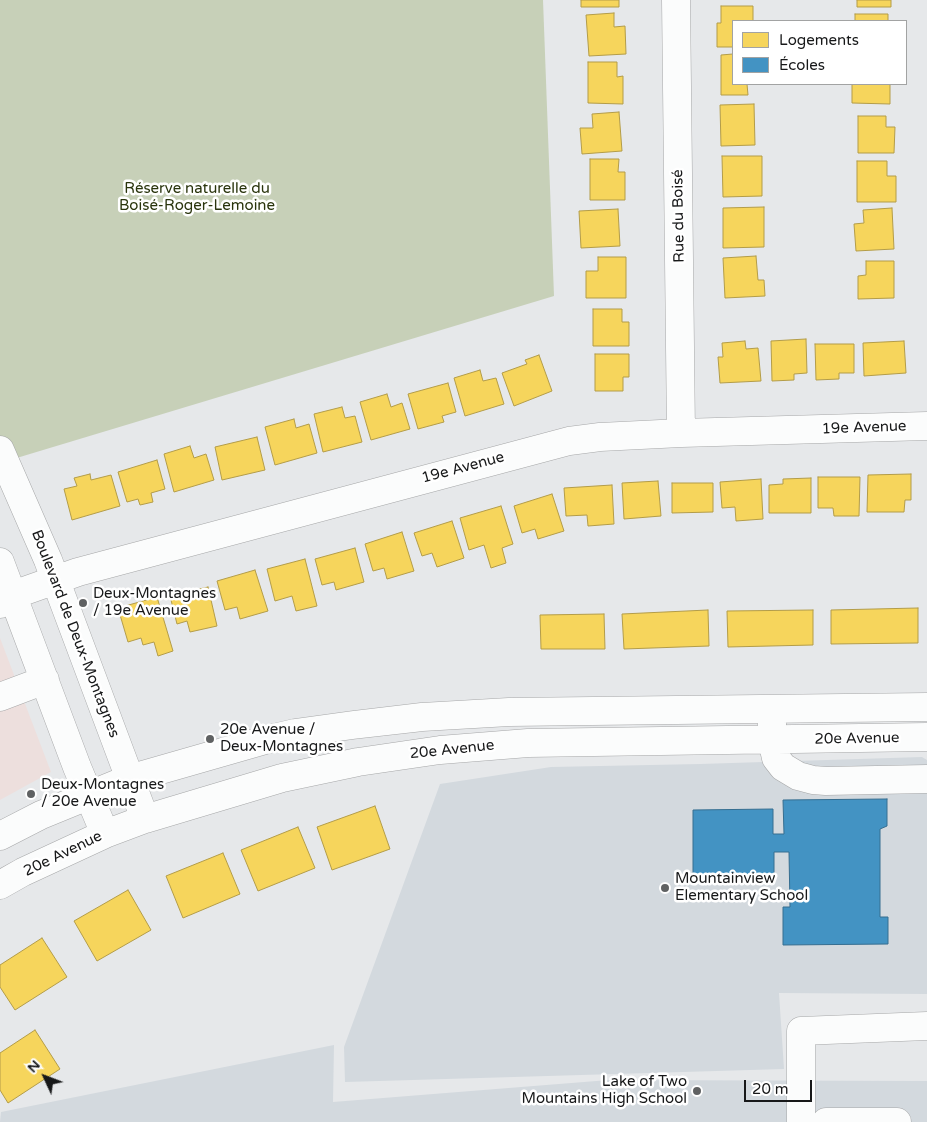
<!DOCTYPE html>
<html>
<head>
<meta charset="utf-8">
<style>
  body { margin:0 }
  #map { position:relative; width:927px; height:1122px; overflow:hidden; background:#e6e8ea; font-family:"Varela Round",sans-serif }
  canvas { display:block }
  .legend { position:absolute; left:732px; top:20px; width:175px; height:65px; box-sizing:border-box; background:#fff; border:1px solid #a2a3a3; margin:0; padding:6px 9px; list-style:none; font-size:15px; color:#171819 }
  .legend li { display:flex; align-items:center; gap:10px; height:25px }
  .legend b { width:25px; border:1px solid #a2a3a3 }
  .north { position:absolute; left:20px; top:1052px; width:50px; height:50px; -webkit-text-stroke:4px #fff; paint-order:stroke; rotate:313deg; font-size:14px; font-weight:700; line-height:20px; text-align:center; color:#171819 }
  .north::after { content:''; display:block; margin:auto; width:18px; height:22px; background:#171819; clip-path:polygon(50% 0,100% 100%,50% 72%,0 100%) }
  .scale { position:absolute; left:744px; top:1080px; width:68px; height:22px; box-sizing:border-box; border:2px solid #171819; border-top:0; padding-left:6px; font-size:15px; line-height:18px; white-space:nowrap; color:#171819; -webkit-text-stroke:4px #fff; paint-order:stroke }
</style>
</head>
<body>
<div id="map">
<canvas width="927" height="1122"></canvas>
<ul class="legend">
<li><b style="height:14px;background:#f6d55c"></b>Logements</li>
<li><b style="height:14px;background:#4393c3"></b>Écoles</li>
</ul>
<div class="north">N</div>
<div class="scale">20 m</div>
</div>
<script>
const ctx = document.querySelector('canvas').getContext('2d');
ctx.lineJoin = 'round';
function fillPath(path, color) {
  ctx.fillStyle = color;
  ctx.fill(path, 'evenodd');
}
function poly(rows) {
  const path = new Path2D();
  for (const r of rows) {
    path.moveTo(r[0], r[1]);
    for (let i = 2; i < r.length; i += 2) path.lineTo(r[i], r[i + 1]);
  }
  return path;
}
function trace(path, color, width, dash) {
  ctx.strokeStyle = color;
  ctx.lineWidth = width;
  ctx.lineCap = dash ? 'butt' : 'round';
  ctx.setLineDash(dash || []);
  ctx.stroke(path);
}
function label(font, color, halo, rows, align = 'center') {
  ctx.font = font + ' "Varela Round",sans-serif';
  ctx.lineWidth = 5;
  ctx.setLineDash([]);
  ctx.textBaseline = 'middle';
  ctx.strokeStyle = halo;
  ctx.fillStyle = color;
  for (const [text, x, y, turn = 0] of rows) {
    ctx.save();
    ctx.translate(x, y);
    ctx.rotate((+turn || 0) * Math.PI / 180);
    ctx.textAlign = isNaN(turn) ? turn : align;
    if (halo) ctx.strokeText(text, 0, 0);
    ctx.fillText(text, 0, 0);
    ctx.restore();
  }
}
const commercial = poly([
  [0,638,51,772,0,800]
]);
const built = poly([
  [922,757,927,760,927,994,779,993,784,1069,345,1082,344,1047,440,784,551,767,700,764],
  [334,1045,333,1102,609,1080,927,1081,927,1122,0,1122,1,1112]
]);
const green = poly([
  [0,0,543,0,554,296,0,463]
]);
const homes = poly([
  [581,0,619,0,619,7,581,7,581,0],
  [857,0,891,0,891,7,857,7,857,0],
  [721,6,753,6,753,21,733,21,733,47,717,47,717,23,721,23,721,6],
  [614,13,614,27,625,26,626,54,589,56,586,15,614,13],
  [855,14,888,14,888,21,855,21,855,14],
  [733,54,733,84,747,84,748,95,721,95,721,55,733,54],
  [588,62,617,62,617,77,623,76,623,104,588,103,588,62],
  [852,84,890,84,890,104,852,103,852,84],
  [754,104,755,145,721,146,720,105,754,104],
  [619,112,622,151,582,154,580,128,593,128,592,114,619,112],
  [858,116,886,116,886,127,895,127,894,153,858,153,858,116],
  [722,156,762,156,762,196,723,197,722,156],
  [590,159,619,159,618,172,625,172,625,200,590,200,590,159],
  [857,161,887,161,887,176,896,176,896,202,857,202,857,161],
  [764,207,764,247,723,248,723,208,764,207],
  [892,208,894,249,856,251,854,224,864,223,863,210,892,208],
  [618,209,620,246,581,248,579,211,618,209],
  [756,256,758,280,764,280,765,296,725,298,723,258,756,256],
  [598,257,626,257,626,298,586,298,586,271,598,271,598,257],
  [866,261,894,261,894,298,858,299,858,276,866,275,866,261],
  [593,309,622,309,622,322,629,322,629,346,593,346,593,309],
  [806,339,807,373,794,374,794,380,772,381,771,341,806,339],
  [745,341,746,349,758,348,761,381,720,383,718,357,723,357,722,343,745,341],
  [904,341,906,373,864,376,863,343,904,341],
  [815,344,854,344,854,373,839,373,839,379,816,380,815,344],
  [595,354,629,354,629,377,623,377,623,391,595,391,595,354],
  [539,355,552,391,514,406,502,373,527,364,525,360,539,355],
  [480,370,483,381,496,378,504,404,465,416,454,378,480,370],
  [448,383,456,412,442,416,444,422,418,429,408,394,448,383],
  [387,394,391,407,402,403,410,429,371,440,360,402,387,394],
  [342,407,345,418,355,416,362,442,323,452,314,414,342,407],
  [294,419,296,428,309,424,317,453,275,465,265,427,294,419],
  [257,437,265,470,222,480,215,447,257,437],
  [190,446,194,458,206,454,214,480,174,492,164,454,190,446],
  [157,460,165,489,151,493,153,502,140,505,138,499,127,502,118,472,157,460],
  [90,474,91,480,111,475,120,506,72,520,64,489,77,486,74,478,90,474],
  [911,474,911,500,905,500,904,512,867,512,868,475,911,474],
  [818,477,860,477,859,516,834,516,833,508,818,508,818,477],
  [811,478,811,513,769,513,769,485,783,484,783,479,811,478],
  [761,479,763,519,736,521,735,507,722,508,720,482,761,479],
  [658,481,661,516,624,519,622,483,658,481],
  [672,483,713,483,713,512,672,513,672,483],
  [612,485,614,524,588,526,587,515,566,516,564,488,612,485],
  [552,494,564,531,538,539,535,529,522,533,514,506,552,494],
  [501,506,513,544,502,548,506,563,491,568,484,545,469,550,460,518,501,506],
  [452,521,464,558,437,567,432,553,422,556,414,533,452,521],
  [402,532,414,571,387,579,384,568,373,571,365,544,402,532],
  [355,548,364,582,336,590,334,582,322,585,315,559,355,548],
  [305,559,317,606,296,611,292,596,275,601,267,569,305,559],
  [255,570,268,611,240,619,237,607,225,610,217,581,255,570],
  [208,587,217,626,190,632,187,621,177,624,170,596,208,587],
  [157,597,173,651,158,656,154,642,143,645,141,638,128,642,118,608,157,597],
  [918,608,918,643,831,644,831,610,918,608],
  [708,610,709,646,624,649,622,614,708,610],
  [813,610,813,645,728,647,727,611,813,610],
  [604,614,605,649,541,649,540,615,604,614],
  [375,806,390,849,332,870,317,827,375,806],
  [298,827,315,868,258,891,241,850,298,827],
  [223,853,240,894,183,918,166,876,223,853],
  [128,890,151,930,97,961,74,921,128,890],
  [42,938,67,977,15,1010,0,987,0,965,42,938],
  [35,1030,60,1069,8,1103,0,1090,0,1053,35,1030]
]);
const schools = poly([
  [887,799,887,826,880,829,880,917,888,917,888,944,783,945,783,907,790,907,789,852,774,852,774,877,693,877,693,810,773,809,773,834,784,834,783,800,887,799]
]);
const minor = poly([
  [676,0,681,433],
  [0,450,48,560,145,819],
  [0,562,77,767,105,834],
  [0,604,13,595,78,572,569,441,600,437,681,433,927,426],
  [0,697,45,680],
  [772,722,772,740,776,758,783,767,798,776,813,780,826,781,927,779],
  [0,836,41,815,129,779,265,740,295,733,353,725,422,717,509,712,927,707],
  [0,885,23,872,105,834,145,819,282,778,358,762,440,750,528,743,927,737],
  [801,1122,801,1031,927,1026],
  [826,1122,897,1122]
]);
const markers = [
  [83,603,5,"#5f6162"],
  [210,739,5,"#5f6162"],
  [31,794,5,"#5f6162"],
  [665,888,5,"#5f6162"],
  [697,1091,5,"#5f6162"]
];
const parkNames = [
  ["Réserve naturelle du",197,189],
  ["Boisé-Roger-Lemoine",197,206]
];
const streetNames = [
  ["Rue du Boisé",679,216,-91],
  ["19e Avenue",864,428,-2],
  ["19e Avenue",463,468,-15],
  ["Boulevard de Deux-Montagnes",75,634,69],
  ["20e Avenue",857,739,-1],
  ["20e Avenue",452,750,-6],
  ["20e Avenue",63,854,-26]
];
const poiNames = [
  ["Deux-Montagnes",93,594],
  ["/ 19e Avenue",93,611],
  ["20e Avenue /",220,730],
  ["Deux-Montagnes",220,747],
  ["Deux-Montagnes",41,785],
  ["/ 20e Avenue",41,802],
  ["Mountainview",675,879],
  ["Elementary School",675,896],
  ["Lake of Two",687,1082,"right"],
  ["Mountains High School",687,1099,"right"]
];
fillPath(commercial, '#eddfdd');
fillPath(built, '#d3d9de');
fillPath(green, '#c7d0b8');
fillPath(homes, '#f6d55c');
trace(homes, '#b39c48', 1);
fillPath(schools, '#4393c3');
trace(schools, '#366e90', 1);
trace(minor, '#a6a7a8', 29);
trace(minor, '#fbfcfc', 28);
for (const [x, y, r, color] of markers) {
  const dot = new Path2D();
  dot.arc(x, y, r, 0, 2 * Math.PI);
  ctx.fillStyle = color;
  ctx.fill(dot);
  trace(dot, '#fff', 2);
}
label('15px', '#29340c', '#fff', parkNames);
label('15px', '#171819', '#fff', streetNames);
label('15px', '#171819', '#fff', poiNames, 'left');
</script>
</body>
</html>
